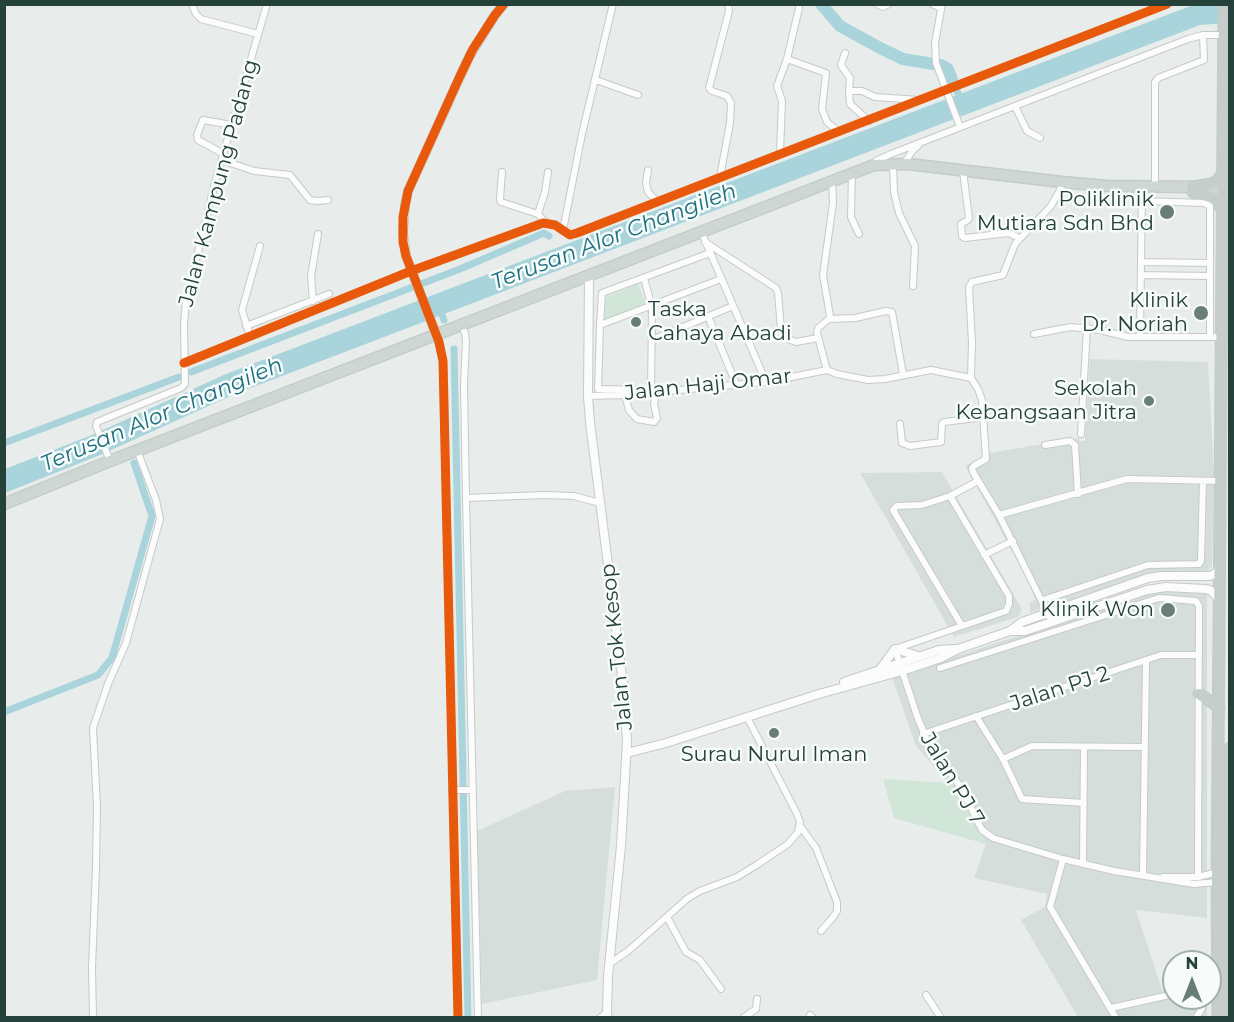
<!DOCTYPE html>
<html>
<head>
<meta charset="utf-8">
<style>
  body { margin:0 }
  #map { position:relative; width:1234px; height:1022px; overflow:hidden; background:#e8edeb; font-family:Montserrat,sans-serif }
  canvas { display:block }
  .frame { position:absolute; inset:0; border:6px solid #24423a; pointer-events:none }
  .north { position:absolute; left:1162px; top:950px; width:60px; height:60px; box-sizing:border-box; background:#f7fbf9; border:2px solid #a3b1ad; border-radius:50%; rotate:0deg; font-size:16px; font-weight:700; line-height:24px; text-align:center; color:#24423a }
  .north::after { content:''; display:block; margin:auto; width:21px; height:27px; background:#697e78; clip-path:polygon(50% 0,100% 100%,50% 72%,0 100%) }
</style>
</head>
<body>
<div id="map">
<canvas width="1234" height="1022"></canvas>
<div class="frame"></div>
<div class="north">N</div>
</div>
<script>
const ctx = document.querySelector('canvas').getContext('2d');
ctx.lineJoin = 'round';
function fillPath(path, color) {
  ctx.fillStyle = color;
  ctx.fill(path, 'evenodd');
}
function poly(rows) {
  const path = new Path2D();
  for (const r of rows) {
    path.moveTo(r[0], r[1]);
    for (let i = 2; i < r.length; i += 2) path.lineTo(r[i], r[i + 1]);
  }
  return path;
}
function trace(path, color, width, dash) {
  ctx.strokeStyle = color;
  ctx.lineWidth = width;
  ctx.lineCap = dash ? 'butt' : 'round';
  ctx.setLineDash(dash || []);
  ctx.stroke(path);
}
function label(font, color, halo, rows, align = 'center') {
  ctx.font = font + ' Montserrat,sans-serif';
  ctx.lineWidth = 5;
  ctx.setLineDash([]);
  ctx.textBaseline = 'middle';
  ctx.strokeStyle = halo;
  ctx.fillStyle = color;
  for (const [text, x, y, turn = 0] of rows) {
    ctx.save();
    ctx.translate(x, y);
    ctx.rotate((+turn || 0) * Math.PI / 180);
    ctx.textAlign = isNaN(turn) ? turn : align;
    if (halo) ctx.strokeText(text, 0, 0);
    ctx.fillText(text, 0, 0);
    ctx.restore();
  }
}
const built = poly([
  [1090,359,1208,362,1214,475,1212,566,1206,572,1152,573,1030,613,1030,602,1035,600,1028,580,965,466,989,453,1079,438,1080,441,1085,441],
  [942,472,1022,609,1018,617,954,637,860,473],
  [1155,591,1207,591,1207,918,1136,910,1162,990,1174,991,1174,998,1207,998,1207,1017,1078,1017,1021,920,1045,907,1047,894,974,878,986,844,949,783,916,746,892,677],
  [615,787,597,980,482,1004,477,831,565,791]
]);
const green = poly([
  [638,284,646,304,601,323,604,298],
  [883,779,949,783,986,844,894,818]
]);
const water = poly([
  [1193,5,1229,5,1229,23,1200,25,235,394,100,455,5,493,5,469,92,435,226,374]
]);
const canal = poly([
  [952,80,962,102],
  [439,307,444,320],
  [454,349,468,1018],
  [191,372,460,269,544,233,549,236],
  [4,443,179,377],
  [4,712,98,675,112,658,152,516,134,463]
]);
const river = poly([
  [821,4,840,26,882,49,903,59,934,64],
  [941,65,948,69,952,80]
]);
const minor = poly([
  [877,4,883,7,889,4],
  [932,4,941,8],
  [942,4,935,43,936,63,960,127],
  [193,7,196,14,201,19,258,34],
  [799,8,787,59,826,73,822,109,827,122,839,132],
  [845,53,841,65,850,78,849,91],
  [596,80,638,95],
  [1015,106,1027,131,1040,138],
  [869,121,850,104,849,91,862,91,875,97,919,100],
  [780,153,782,101,777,86,787,59],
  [224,154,198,140,197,135,203,120,232,125],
  [222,160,254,171,290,175,310,200,317,201,328,200],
  [893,164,894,192,899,213,915,246,913,286],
  [904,164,912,151,918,146],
  [874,165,876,161,891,154,1188,39,1203,35,1224,35],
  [648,170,646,183,648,192,657,201],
  [963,171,969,218,968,220,961,224,962,236,965,238,1008,233,1020,238],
  [502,172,500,199,501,202,538,214,546,223],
  [852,173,851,217,859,234],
  [720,177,730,123,731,103,727,96,712,91,709,88,729,11,728,4],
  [832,181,833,203,823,275,830,316,829,319,818,328,817,333,827,370,837,374,868,380,885,379,931,370,971,378],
  [1155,188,1155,82,1158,78,1204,60,1203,35],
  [1142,201,1204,203,1210,206,1210,337],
  [538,214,545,192,548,172],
  [563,230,582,134,613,4],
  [701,231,766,382],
  [705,242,776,288,778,293,781,329,788,339,796,342,818,338],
  [1141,262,1210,263],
  [1141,275,1210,276],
  [644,278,652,308,651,392],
  [313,301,311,276,318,234],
  [708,316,736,384],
  [829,319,855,318,886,311,892,312,903,374],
  [461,325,465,333,466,341,464,385,466,498,478,1018],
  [600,325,602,293,710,253],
  [246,326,329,294],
  [436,334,443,361,458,1018],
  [1034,334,1071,327,1100,330,1128,337,1223,337],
  [250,336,242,310,260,246],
  [1140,337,1142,187],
  [652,340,733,306],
  [184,363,411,271,543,223,555,225,570,235,577,233,1167,4],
  [651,390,598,389,600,325,721,279],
  [625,395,629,410,637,419,654,422,657,418,654,404,656,393],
  [588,396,625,395,766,382,827,370],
  [900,424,902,443,910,446,941,442,942,424,944,422,984,417],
  [1081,434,1087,327],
  [1045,445,1070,441,1075,445,1078,494],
  [110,461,96,426,97,422,181,388,185,384,184,324,186,300,216,179,267,4],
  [978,481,950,496,1009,596,1009,604,1006,611,895,649,917,716,928,743,960,786,982,830,993,838,1063,859,1114,871,1194,884,1218,882],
  [950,496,922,505,897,506,893,510,962,626],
  [466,498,544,495,574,496,600,503],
  [999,515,1127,479,1221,481],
  [984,555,1013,541],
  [1043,600,1148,565,1199,564,1201,561,1203,481],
  [1052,622,999,515,973,472,972,468,975,465,986,459,982,400,978,389,971,378,972,343,969,287,972,282,1003,275,1015,244,1051,206,1060,190,1062,182],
  [940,668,1159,598,1196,601,1199,606,1198,877],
  [976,716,1003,759,1022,799,1084,803],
  [923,734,1161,655,1199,655],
  [1003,759,1032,746,1144,747],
  [452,790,472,790],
  [800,826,816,848,837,902,837,911,834,916,821,931],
  [1063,859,1050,907,1116,1018],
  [1083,864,1084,747],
  [1143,875,1146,661],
  [1163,877,1198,877,1218,872],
  [667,917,686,952,700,960,721,989],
  [609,964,628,951,688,898,700,891,737,877,758,864,788,844,798,832,800,822,797,814,747,717],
  [926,995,941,1018],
  [1111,1008,1174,994],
  [810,1015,813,1018],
  [93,1018,92,968,96,868,97,806,93,728,108,684,126,643,160,519,156,500,137,450],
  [600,1018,607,1012],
  [743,1018,756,1009,757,999],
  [1196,1018,1202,1008,1201,998]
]);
const tertiary = poly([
  [589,276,588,396,590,422,623,684,627,742,621,846,608,976,607,1012,608,1018],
  [436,334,406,256,403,232,405,205,408,191,469,57,495,15,504,4],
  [1010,631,1022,622,1148,578,1161,576,1210,576,1216,573,1219,568],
  [881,668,895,649,918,656],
  [844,682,939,650,956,649],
  [627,753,666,743,819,694,902,671,941,658,958,649,1010,631,1025,631,1147,590,1166,587,1205,589,1210,590,1220,600]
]);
const primary = poly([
  [1197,192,1230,192],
  [4,504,110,461,874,165,908,164,1062,182,1107,186,1199,187]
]);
const trunk = poly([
  [1192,187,1211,184,1217,181,1223,173],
  [1193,192,1213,198,1218,203,1222,210],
  [1199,694,1219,707],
  [1218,1018,1217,881,1224,4],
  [1227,1018,1230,748]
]);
const cycleway = poly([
  [184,363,411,271,543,223,555,225,570,235,577,233,1167,4],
  [458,1018,443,361,439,342,406,256,403,242,403,217,408,191,460,76,473,49,495,15,504,4]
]);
const markers = [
  [1167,212,8,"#697e78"],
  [1201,313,8,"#697e78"],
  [636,322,6,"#697e78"],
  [1149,401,6,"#697e78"],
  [1168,610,8,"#697e78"],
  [774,733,6,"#697e78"]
];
const streetNames = [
  ["Jalan Kampung Padang",219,183,-75],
  ["Jalan Haji Omar",708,385,-6],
  ["Jalan Tok Kesop",617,647,-96],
  ["Jalan PJ 2",1060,689,-18],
  ["Jalan PJ 7",952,779,59]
];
const poiNames = [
  ["Poliklinik",1154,200],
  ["Mutiara Sdn Bhd",1154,224],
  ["Klinik",1188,301],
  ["Dr. Noriah",1188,325],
  ["Taska",648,310,"left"],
  ["Cahaya Abadi",648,334,"left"],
  ["Sekolah",1137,389],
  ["Kebangsaan Jitra",1137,413],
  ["Klinik Won",1154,610],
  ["Surau Nurul Iman",774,755,"center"]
];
const waterNames = [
  ["Terusan Alor Changileh",614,237,-21],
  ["Terusan Alor Changileh",162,415,-23]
];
fillPath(built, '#d6dedb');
fillPath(green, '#d1e6d8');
fillPath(water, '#a9d4db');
trace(canal, '#a9d4db', 7);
trace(river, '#a9d4db', 12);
trace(minor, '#c5cac8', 8);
trace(tertiary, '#c5cac8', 10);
trace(primary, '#c3ccc9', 13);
trace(trunk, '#c3ccc9', 13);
trace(minor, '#fcfcfc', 6);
trace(tertiary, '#fcfcfc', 8);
trace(primary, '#cfd7d5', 10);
trace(trunk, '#c6cecc', 10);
trace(cycleway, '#e8590c', 9);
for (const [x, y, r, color] of markers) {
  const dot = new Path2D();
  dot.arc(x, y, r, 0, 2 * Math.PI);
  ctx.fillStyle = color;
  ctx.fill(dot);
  trace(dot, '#f7fbf9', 2);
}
label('21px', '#24423a', '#f7fbf9', streetNames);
label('21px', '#24423a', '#f7fbf9', poiNames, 'right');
label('italic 22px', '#1c6f80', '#f7fbf9', waterNames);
</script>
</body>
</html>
